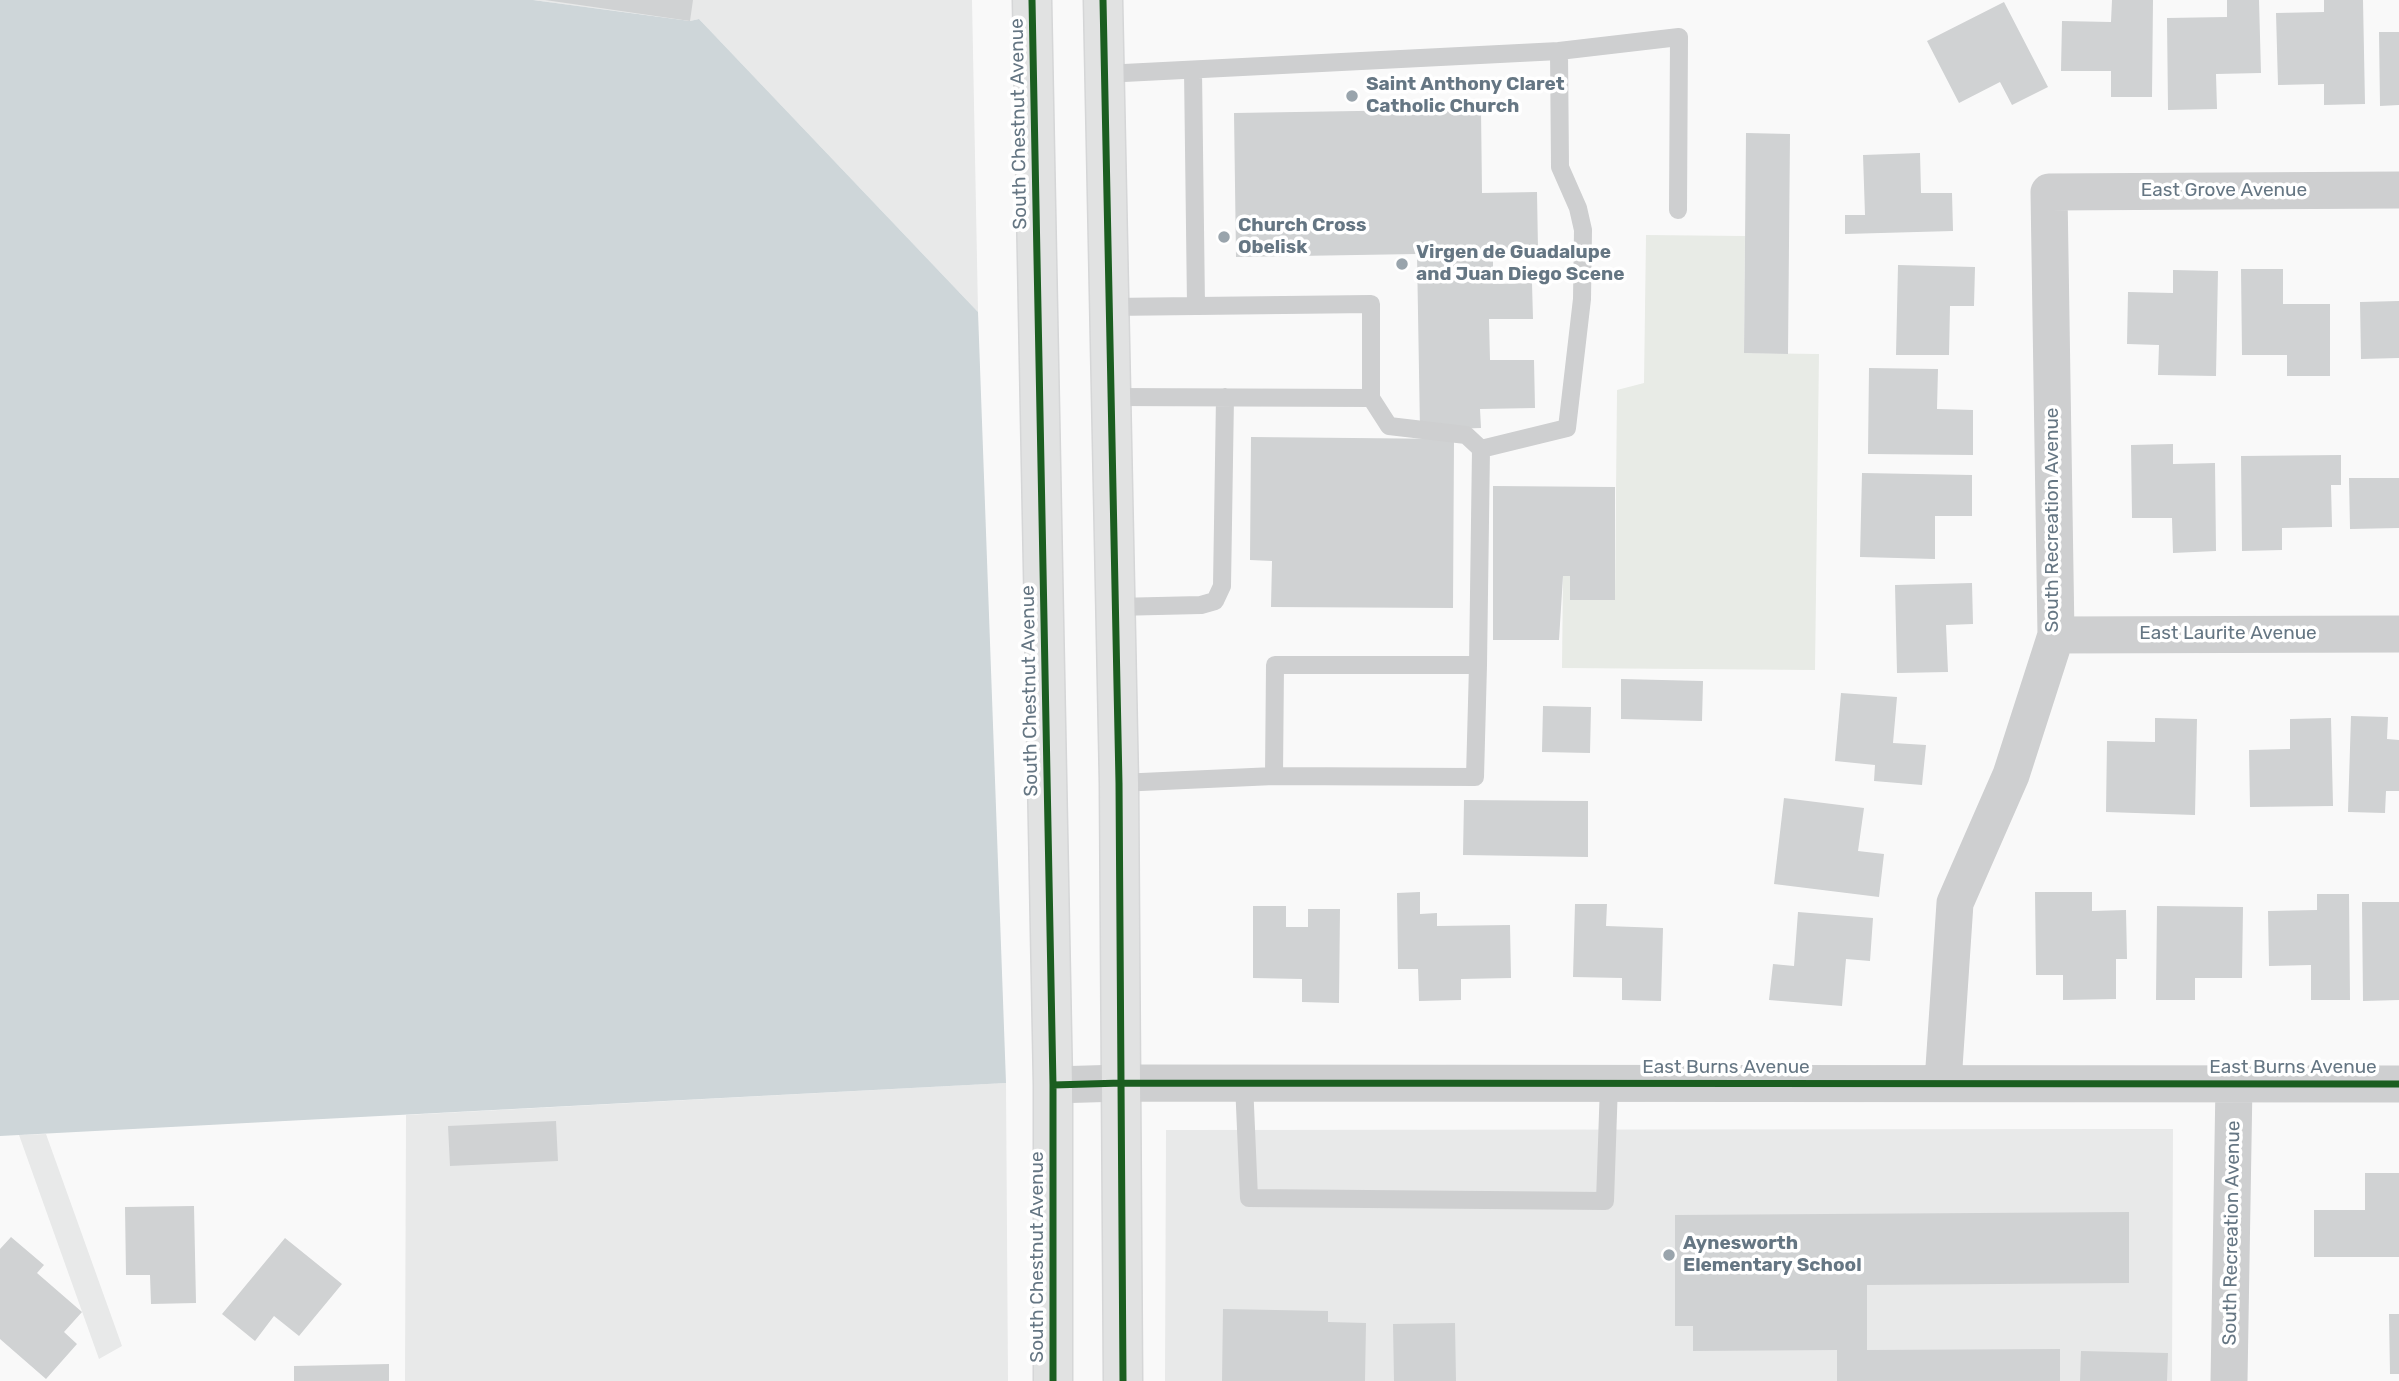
<!DOCTYPE html>
<html>
<head>
<meta charset="utf-8">
<style>
  body { margin:0 }
  canvas { display:block; background:#f9f9f9 }
</style>
</head>
<body>
<canvas width="2399" height="1381"></canvas>
<script>
const ctx = document.querySelector('canvas').getContext('2d');
ctx.lineJoin = 'round';
function fillPath(path, color) {
  ctx.fillStyle = color;
  ctx.fill(path, 'evenodd');
}
function poly(rows) {
  const path = new Path2D();
  for (const r of rows) {
    path.moveTo(r[0], r[1]);
    for (let i = 2; i < r.length; i += 2) path.lineTo(r[i], r[i + 1]);
  }
  return path;
}
function trace(path, color, width, dash) {
  ctx.strokeStyle = color;
  ctx.lineWidth = width;
  ctx.lineCap = dash ? 'butt' : 'round';
  ctx.setLineDash(dash || []);
  ctx.stroke(path);
}
function label(font, color, halo, rows, align = 'center') {
  ctx.font = font + ' Rubik,sans-serif';
  ctx.lineWidth = 7;
  ctx.setLineDash([]);
  ctx.textBaseline = 'middle';
  ctx.strokeStyle = halo;
  ctx.fillStyle = color;
  for (const [text, x, y, turn = 0] of rows) {
    ctx.save();
    ctx.translate(x, y);
    ctx.rotate((+turn || 0) * Math.PI / 180);
    ctx.textAlign = isNaN(turn) ? turn : align;
    if (halo) ctx.strokeText(text, 0, 0);
    ctx.fillText(text, 0, 0);
    ctx.restore();
  }
}
const built = poly([
  [533,0,972,0,978,312,699,19,690,21],
  [1006,1083,1008,1381,405,1381,406,1115],
  [2173,1129,2172,1381,1165,1381,1166,1130],
  [46,1134,122,1346,99,1359,19,1135]
]);
const green = poly([
  [1646,235,1745,236,1744,353,1819,354,1815,670,1562,668,1563,576,1570,576,1570,600,1615,599,1617,390,1644,383]
]);
const water = poly([
  [0,0,533,0,690,21,699,19,978,312,1006,1083,0,1136]
]);
const building = poly([
  [545,0,693,0,690,21],
  [2112,0,2153,0,2152,97,2111,97,2111,71,2061,71,2062,21,2111,22],
  [2227,0,2259,0,2261,73,2216,74,2217,109,2168,110,2167,18,2227,17],
  [2324,0,2363,0,2365,104,2324,105,2324,84,2278,85,2276,13,2324,12],
  [2004,2,2048,87,2012,105,2000,82,1959,103,1927,41],
  [2379,32,2399,32,2399,105,2380,106],
  [1481,109,1482,193,1537,192,1538,250,1493,251,1493,284,1532,283,1533,319,1489,319,1490,360,1534,360,1535,408,1480,409,1481,428,1420,430,1417,254,1236,257,1234,113],
  [1746,133,1790,134,1788,354,1744,353],
  [1920,153,1921,193,1952,193,1953,231,1845,234,1845,215,1865,215,1863,155],
  [1898,265,1975,267,1974,306,1950,306,1949,355,1896,355],
  [2241,269,2283,269,2283,304,2330,304,2330,376,2287,376,2287,355,2242,355],
  [2173,270,2218,271,2216,376,2158,375,2159,345,2127,344,2128,292,2173,293],
  [2399,301,2399,358,2361,359,2360,302],
  [1869,368,1938,369,1937,409,1973,410,1973,455,1868,454],
  [1251,437,1454,439,1453,608,1271,607,1272,561,1250,560],
  [2173,444,2173,464,2215,463,2216,551,2173,553,2172,518,2132,518,2131,445],
  [2341,455,2341,485,2331,485,2332,527,2282,528,2282,550,2242,551,2241,456],
  [1862,473,1972,475,1972,516,1935,516,1935,559,1860,557],
  [2349,478,2399,478,2399,528,2350,529],
  [1493,486,1615,487,1615,600,1570,600,1570,576,1563,576,1559,640,1493,640],
  [1972,583,1973,624,1946,625,1948,672,1897,673,1895,585],
  [1621,679,1703,681,1702,721,1621,719],
  [1841,693,1897,697,1893,743,1926,745,1922,785,1874,781,1875,765,1835,761],
  [1543,706,1591,707,1590,753,1542,752],
  [2351,716,2388,717,2387,739,2399,740,2399,791,2386,791,2385,813,2348,812],
  [2155,718,2197,719,2195,815,2106,812,2107,741,2155,742],
  [2331,718,2333,806,2250,807,2249,750,2290,749,2290,719],
  [1784,798,1864,808,1858,851,1884,854,1879,897,1774,884],
  [1464,800,1588,801,1588,857,1463,855],
  [1420,892,1420,914,1437,913,1437,926,1510,925,1511,978,1461,979,1461,1000,1419,1001,1418,969,1398,969,1397,893],
  [2035,892,2092,892,2092,911,2126,910,2127,959,2116,959,2116,999,2063,1000,2063,975,2036,975],
  [2317,894,2349,894,2350,1000,2311,1000,2311,965,2269,966,2268,911,2317,910],
  [2362,902,2399,902,2399,1000,2363,1001],
  [1575,904,1607,904,1606,926,1663,928,1661,1001,1622,1000,1622,978,1573,977],
  [1253,906,1286,906,1286,927,1308,927,1308,909,1340,909,1339,1003,1302,1002,1302,979,1253,978],
  [2157,906,2243,907,2242,978,2195,978,2195,1000,2156,1000],
  [1798,912,1873,918,1870,961,1846,959,1842,1006,1769,1000,1773,964,1794,966],
  [556,1121,558,1161,450,1166,448,1126],
  [2365,1173,2399,1173,2399,1257,2314,1257,2314,1210,2365,1210],
  [194,1206,196,1303,151,1304,150,1275,126,1275,125,1207],
  [2129,1212,2129,1283,1867,1285,1867,1350,2060,1349,2060,1381,1837,1381,1837,1350,1693,1351,1693,1326,1675,1326,1675,1215],
  [11,1237,44,1265,37,1273,82,1312,64,1332,77,1344,46,1379,0,1339,0,1249],
  [285,1238,342,1284,299,1336,274,1316,255,1341,222,1314],
  [1223,1309,1328,1311,1328,1322,1366,1323,1365,1381,1222,1381],
  [2389,1314,2399,1314,2399,1374,2390,1374],
  [1455,1323,1456,1381,1394,1381,1393,1324],
  [2081,1351,2168,1353,2167,1381,2080,1381],
  [389,1364,389,1381,294,1381,294,1366]
]);
const lane = poly([
  [1559,51,1679,37,1678,210],
  [1193,70,1196,306],
  [1104,74,1559,51,1560,167,1578,208,1583,230,1582,299,1567,428,1481,449,1478,665,1275,665,1274,776],
  [1109,307,1371,304,1371,398,1111,397],
  [1371,398,1389,426,1466,435,1481,449],
  [1115,607,1201,605,1215,601,1222,586,1225,397],
  [1119,783,1274,776,1475,777,1478,665],
  [1244,1083,1249,1198,1605,1201,1609,1084]
]);
const street = poly([
  [2056,635,2399,634],
  [1943,1082,1955,903,2011,775,2056,635,2049,192,2399,190],
  [1053,1085,1122,1083,2399,1084],
  [2229,1381,2234,1084]
]);
const secondary = poly([
  [1032,0,1053,1085,1053,1381],
  [1103,0,1119,783,1123,1381]
]);
const cycleway = poly([
  [1032,0,1053,1085,1053,1381],
  [1103,0,1119,783,1123,1381],
  [1053,1085,1122,1083,2399,1084]
]);
const markers = [
  [1352,96,7,"#99a4ac"],
  [1224,237,7,"#99a4ac"],
  [1402,264,7,"#99a4ac"],
  [1669,1255,7,"#99a4ac"]
];
const poiNames = [
  ["Saint Anthony Claret",1366,85],
  ["Catholic Church",1366,107],
  ["Church Cross",1238,226],
  ["Obelisk",1238,248],
  ["Virgen de Guadalupe",1416,253],
  ["and Juan Diego Scene",1416,275],
  ["Aynesworth",1683,1244],
  ["Elementary School",1683,1266]
];
const streetNames = [
  ["South Chestnut Avenue",1019,124,-91],
  ["East Grove Avenue",2224,191],
  ["South Recreation Avenue",2053,520,-90],
  ["East Laurite Avenue",2228,634],
  ["South Chestnut Avenue",1030,691,-91],
  ["East Burns Avenue",1726,1068],
  ["East Burns Avenue",2293,1068],
  ["South Recreation Avenue",2232,1233,-89],
  ["South Chestnut Avenue",1038,1257,-90]
];
fillPath(built, '#e8e9e9');
fillPath(green, '#e8ebe6');
fillPath(water, '#ced6d9');
fillPath(building, '#d0d2d3');
trace(secondary, '#d5d6d7', 41);
trace(lane, '#cecfd0', 18);
trace(street, '#cecfd0', 37);
trace(secondary, '#e1e2e2', 38);
trace(cycleway, '#1b5e20', 7);
for (const [x, y, r, color] of markers) {
  const dot = new Path2D();
  dot.arc(x, y, r, 0, 2 * Math.PI);
  ctx.fillStyle = color;
  ctx.fill(dot);
  trace(dot, '#fff', 2.5);
}
label('bold 19px', '#657683', '#fff', poiNames, 'left');
label('19px', '#657683', '#fff', streetNames);
</script>
</body>
</html>
